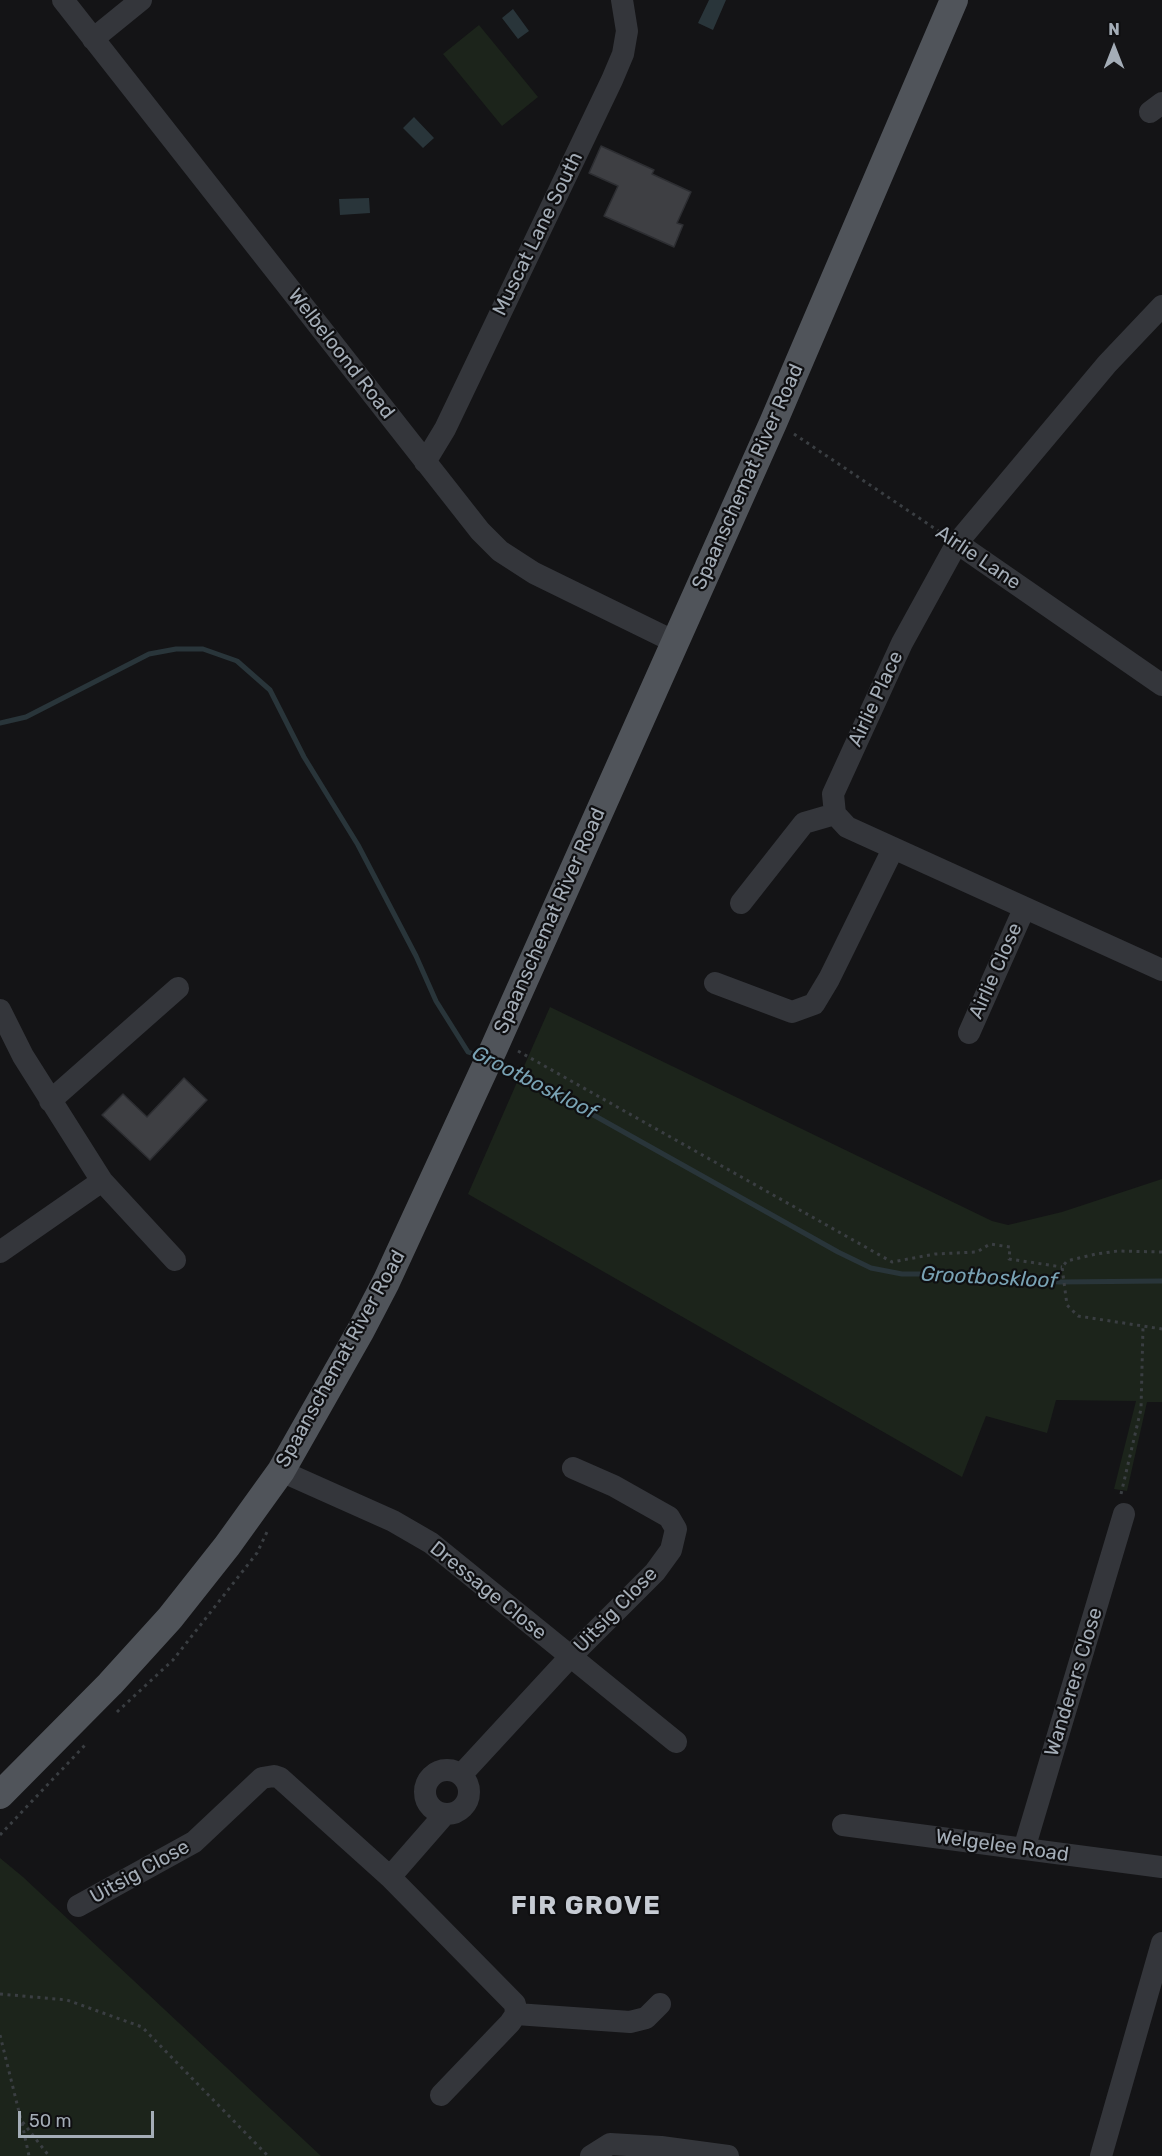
<!DOCTYPE html>
<html>
<head>
<meta charset="utf-8">
<style>
  body { margin:0 }
  #map { position:relative; width:1162px; height:2156px; overflow:hidden; background:#141416; font-family:Rubik,sans-serif }
  canvas { display:block }
  .north { position:absolute; left:1084px; top:18px; width:60px; height:60px; -webkit-text-stroke:4px #0f0f11; paint-order:stroke; rotate:0deg; font-size:16px; font-weight:700; line-height:24px; text-align:center; color:#a4adb7 }
  .north::after { content:''; display:block; margin:auto; width:21px; height:27px; background:#a4adb7; clip-path:polygon(50% 0,100% 100%,50% 72%,0 100%) }
  .scale { position:absolute; left:18px; top:2111px; width:136px; height:27px; box-sizing:border-box; border:3px solid #a4adb7; border-top:0; padding-left:8px; font-size:18px; line-height:21px; white-space:nowrap; color:#a4adb7; -webkit-text-stroke:4px #0f0f11; paint-order:stroke }
</style>
</head>
<body>
<div id="map">
<canvas width="1162" height="2156"></canvas>
<div class="north">N</div>
<div class="scale">50 m</div>
</div>
<script>
const ctx = document.querySelector('canvas').getContext('2d');
ctx.lineJoin = 'round';
function fillPath(path, color) {
  ctx.fillStyle = color;
  ctx.fill(path, 'evenodd');
}
function poly(rows) {
  const path = new Path2D();
  for (const r of rows) {
    if (r.length === 3) {
      path.moveTo(r[0] + r[2], r[1]);
      path.arc(r[0], r[1], r[2], 0, 2 * Math.PI);
      continue;
    }
    path.moveTo(r[0], r[1]);
    for (let i = 2; i < r.length; i += 2) path.lineTo(r[i], r[i + 1]);
  }
  return path;
}
function trace(path, color, width, dash) {
  ctx.strokeStyle = color;
  ctx.lineWidth = width;
  ctx.lineCap = dash ? 'butt' : 'round';
  ctx.setLineDash(dash || []);
  ctx.stroke(path);
}
function label(font, color, halo, rows, align = 'center') {
  ctx.font = font + ' Rubik,sans-serif';
  ctx.lineWidth = 4.5;
  ctx.setLineDash([]);
  ctx.textBaseline = 'middle';
  ctx.strokeStyle = halo;
  ctx.fillStyle = color;
  for (const [text, x, y, turn = 0] of rows) {
    ctx.save();
    ctx.translate(x, y);
    ctx.rotate((+turn || 0) * Math.PI / 180);
    ctx.textAlign = isNaN(turn) ? turn : align;
    if (halo) ctx.strokeText(text, 0, 0);
    ctx.fillText(text, 0, 0);
    ctx.restore();
  }
}
const green = poly([
  [479,25,538,97,502,126,443,54],
  [550,1007,992,1221,1008,1225,1062,1212,1162,1179,1162,1402,1147,1402,1127,1491,1114,1489,1136,1401,1056,1400,1047,1433,986,1416,962,1477,468,1194],
  [0,1858,23,1877,321,2156,0,2156]
]);
const water = poly([
  [709,0,726,0,713,30,698,23],
  [513,9,529,31,518,39,502,18],
  [414,117,434,138,423,148,403,128],
  [369,198,370,213,340,215,339,199]
]);
const stream = poly([
  [0,723,26,717,149,654,176,649,203,649,237,661,270,690,304,757,358,845,416,956,436,1001,468,1052,480,1056],
  [497,1061,838,1252,871,1268,902,1274,975,1274,1059,1282,1162,1281]
]);
const building = poly([
  [601,146,654,170,652,174,691,192,677,223,683,225,674,247,604,216,618,186,589,173,601,146],
  [184,1078,207,1100,150,1160,102,1115,123,1094,147,1117,184,1078]
]);
const path = poly([
  [794,434,940,532],
  [518,1051,892,1262,935,1254,977,1252,990,1244,1010,1247,1009,1259,1062,1267],
  [1162,1252,1118,1251,1096,1254,1067,1261,1062,1267,1067,1305,1078,1316,1162,1329],
  [1121,1494,1141,1409,1143,1327],
  [117,1712,173,1660,257,1553,267,1532],
  [0,1835,87,1743],
  [0,1994,67,2000,142,2027,268,2156],
  [0,2035,21,2120,49,2156],
  [22,2123,29,2156]
]);
const minor = poly([
  [63,0,480,531,500,551,534,573,675,642],
  [93,39,141,0],
  [1150,112,1162,103],
  [1162,306,1107,364,957,543,902,643,833,794,835,814,847,827,1162,970],
  [425,462,445,429,612,80,623,54,627,31,622,0],
  [957,543,1162,685],
  [741,903,804,823,835,814],
  [715,983,792,1012,814,1004,829,979,893,849],
  [0,1010,23,1056,102,1181,175,1260],
  [969,1033,1024,909],
  [50,1101,178,988],
  [0,1252,102,1181],
  [281,1471,393,1521,431,1543,676,1742],
  [447,1792,22],
  [461,1775,570,1657,655,1572,671,1550,676,1529,669,1517,614,1486,573,1468],
  [843,1825,1162,1867],
  [1024,1849,1124,1514],
  [390,1877,445,1814],
  [78,1906,194,1842,262,1778,274,1776,280,1778,390,1877,515,2004,516,2014,510,2023,441,2095],
  [516,2014,630,2022,646,2018,660,2004],
  [591,2156,610,2144,661,2147,728,2156],
  [1101,2156,1162,1943]
]);
const major = poly([
  [0,1795,110,1684,170,1618,227,1546,281,1471,361,1330,386,1282,494,1048,773,423,954,0]
]);
const streetNames = [
  ["Muscat Lane South",538,234,-64],
  ["Welbeloond Road",341,354,52],
  ["Spaanschemat River Road",748,477,-66],
  ["Airlie Lane",978,558,34],
  ["Airlie Place",876,699,-65],
  ["Spaanschemat River Road",550,921,-66],
  ["Airlie Close",996,971,-66],
  ["Spaanschemat River Road",341,1359,-61],
  ["Dressage Close",488,1591,39],
  ["Uitsig Close",616,1610,-46],
  ["Wanderers Close",1074,1682,-73],
  ["Welgelee Road",1002,1846,8],
  ["Uitsig Close",140,1872,-29]
];
const waterNames = [
  ["Grootboskloof",534,1083,27],
  ["Grootboskloof",989,1278,3]
];
const districtNames = [
  ["FIR GROVE",586,1906]
];
fillPath(green, '#1c241b');
fillPath(water, '#29353a');
trace(stream, '#29353a', 5);
fillPath(building, '#3e3f43');
trace(building, '#2d2e32', 1.5);
trace(path, '#3a3e42', 3, [3, 4.5]);
trace(minor, '#34363b', 22);
trace(major, '#50545a', 28);
label('20px', '#a4adb7', '#0f0f11', streetNames);
label('italic 21px', '#79a2b4', '#0f0f11', waterNames);
ctx.letterSpacing = '1.5px';
label('bold 26px', '#c6cbd3', '#0f0f11', districtNames);
ctx.letterSpacing = '0px';
</script>
</body>
</html>
